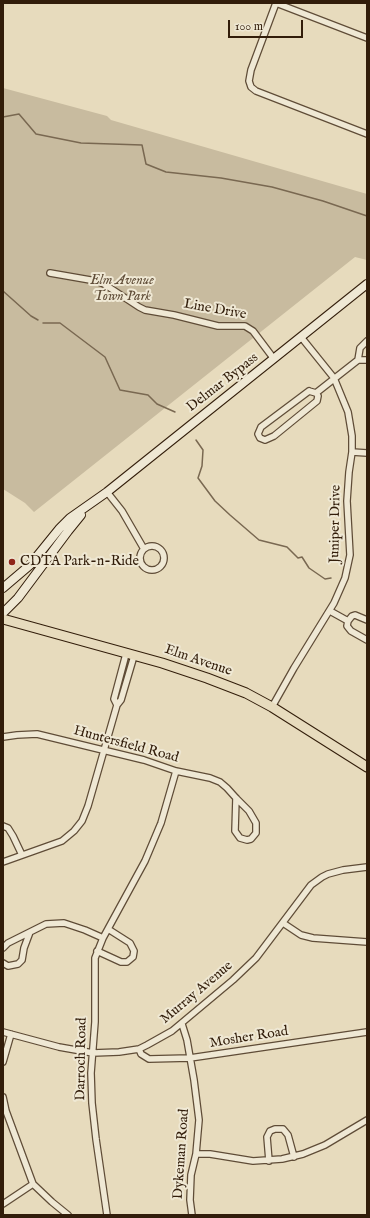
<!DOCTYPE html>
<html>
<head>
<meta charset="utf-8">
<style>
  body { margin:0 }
  #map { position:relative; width:370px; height:1218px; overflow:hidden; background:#e7dbbd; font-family:"IM FELL English",serif }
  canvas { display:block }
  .frame { position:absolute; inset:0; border:4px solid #321d0a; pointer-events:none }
  .scale { position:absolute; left:228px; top:20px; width:75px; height:18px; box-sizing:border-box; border:2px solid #321d0a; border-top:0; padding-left:5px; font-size:12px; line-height:14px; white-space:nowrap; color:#321d0a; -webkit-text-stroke:3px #efe8d4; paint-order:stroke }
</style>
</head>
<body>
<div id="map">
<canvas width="370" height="1218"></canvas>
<div class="frame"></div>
<div class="scale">100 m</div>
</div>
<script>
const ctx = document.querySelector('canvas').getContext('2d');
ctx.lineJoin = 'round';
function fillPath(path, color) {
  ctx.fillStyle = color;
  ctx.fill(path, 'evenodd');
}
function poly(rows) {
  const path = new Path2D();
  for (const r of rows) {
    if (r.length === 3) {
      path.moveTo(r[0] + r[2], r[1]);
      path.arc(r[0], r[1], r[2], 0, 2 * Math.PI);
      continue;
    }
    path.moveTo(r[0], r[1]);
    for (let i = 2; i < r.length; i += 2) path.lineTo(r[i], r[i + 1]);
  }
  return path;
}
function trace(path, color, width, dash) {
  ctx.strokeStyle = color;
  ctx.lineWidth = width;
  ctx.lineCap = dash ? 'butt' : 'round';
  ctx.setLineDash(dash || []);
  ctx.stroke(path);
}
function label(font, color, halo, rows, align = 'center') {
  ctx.font = font + ' "IM FELL English",serif';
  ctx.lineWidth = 4;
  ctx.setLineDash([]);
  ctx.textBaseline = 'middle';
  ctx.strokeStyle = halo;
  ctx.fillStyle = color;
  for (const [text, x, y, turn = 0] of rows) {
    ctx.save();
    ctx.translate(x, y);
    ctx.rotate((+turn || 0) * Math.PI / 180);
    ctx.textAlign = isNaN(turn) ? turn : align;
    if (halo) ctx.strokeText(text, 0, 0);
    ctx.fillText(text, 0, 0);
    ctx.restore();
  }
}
const green = poly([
  [3,88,107,116,111,120,367,194,367,260,355,257,34,512,25,503,3,489]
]);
const stream = poly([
  [3,117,19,114,36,134,81,143,142,145,146,164,166,172,221,178,272,187,323,201,367,216],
  [3,291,31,316,38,320],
  [43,323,60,323,105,357,120,390,148,395,157,404,175,412],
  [196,440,203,450,202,466,198,478,215,501,230,515,259,540,287,547,298,558,302,557,309,568,325,579,331,578]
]);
const street = poly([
  [367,38,276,3,251,70,249,81,251,87,256,91,367,134],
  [50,273,96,281,104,284,139,307,145,310,174,315,218,326,245,326,253,331,274,359],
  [367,341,360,348,358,360,367,360],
  [309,391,316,393,318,396,317,401,274,436,265,440,260,438,258,434,261,427,309,391],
  [316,393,358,360],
  [352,452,367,453],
  [107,492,122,511,144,549],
  [152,558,12],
  [330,611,348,621],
  [367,620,355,615,352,616,348,621,347,626,351,631,367,640],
  [117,705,114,699,126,654],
  [272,707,294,668,334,603,345,578,350,555,347,501,349,472,352,452,352,436,348,412,334,378,301,337],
  [3,737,17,735,37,734,144,760,176,771,210,778,220,782,227,788,236,798],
  [236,798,249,811,256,823,256,833,251,839,247,840,240,838,235,831,236,798],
  [3,826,8,828,13,836,22,855],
  [3,862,62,841,74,831,82,821,88,806,117,705,121,700,134,656],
  [283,923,301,935,313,938,367,942],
  [30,932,46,924,64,923,85,930,103,938],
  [3,948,8,943,30,932,24,948,22,960,18,964,8,966,3,963],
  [97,951,121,962,127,962,133,957,134,951,130,943,108,929],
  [182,1024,187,1040,194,1080,199,1120,196,1154,191,1175,190,1200,192,1215],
  [3,1032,59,1047,93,1053,119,1052,139,1049,147,1045,172,1031,233,980,256,958,311,885,322,877,328,874,343,870,367,867],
  [139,1049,141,1054,149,1059,190,1058,367,1032],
  [3,1062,11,1034],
  [3,1097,6,1111,33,1184,52,1202,68,1215],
  [196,1154,210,1154,253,1161,282,1159,303,1154,325,1145,367,1120],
  [269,1161,267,1137,270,1131,275,1129,283,1129,288,1135,294,1157],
  [3,1204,33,1184],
  [107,1215,96,1139,92,1103,91,1073,95,1022,95,958,103,938,145,861,161,823,176,771]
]);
const secondary = poly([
  [3,588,30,565,60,528,70,518,107,492,367,284],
  [3,613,18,598,68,531,81,515]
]);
const primary = poly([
  [3,619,162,663,207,678,246,693,272,707,367,767]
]);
const markers = [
  [12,562,4,"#8f2418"]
];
const parkNames = [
  ["Elm Avenue",122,281],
  ["Town Park",122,297]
];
const streetNames = [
  ["Line Drive",215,310,10],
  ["Delmar Bypass",223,383,-38],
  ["Juniper Drive",336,524,-89],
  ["Elm Avenue",198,661,19],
  ["Huntersfield Road",126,745,15],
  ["Murray Avenue",197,993,-40],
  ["Mosher Road",249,1038,-9],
  ["Darroch Road",82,1059,-89],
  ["Dykeman Road",182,1154,-86]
];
const poiNames = [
  ["CDTA Park-n-Ride",20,562]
];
fillPath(green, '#c8bb9f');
trace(stream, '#796851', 1.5);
trace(street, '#5f4c37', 8);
trace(secondary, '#321d0a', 10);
trace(primary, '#321d0a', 11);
trace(street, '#efe8d4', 5.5);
trace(secondary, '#efe8d4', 8);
trace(primary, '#e7dbbd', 9);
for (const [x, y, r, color] of markers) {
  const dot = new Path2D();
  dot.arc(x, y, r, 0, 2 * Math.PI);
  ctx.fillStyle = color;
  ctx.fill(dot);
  trace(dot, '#efe8d4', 1.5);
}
label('italic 14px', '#5f4c37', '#efe8d4', parkNames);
label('14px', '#321d0a', '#efe8d4', streetNames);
label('14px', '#321d0a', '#efe8d4', poiNames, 'left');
</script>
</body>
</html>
